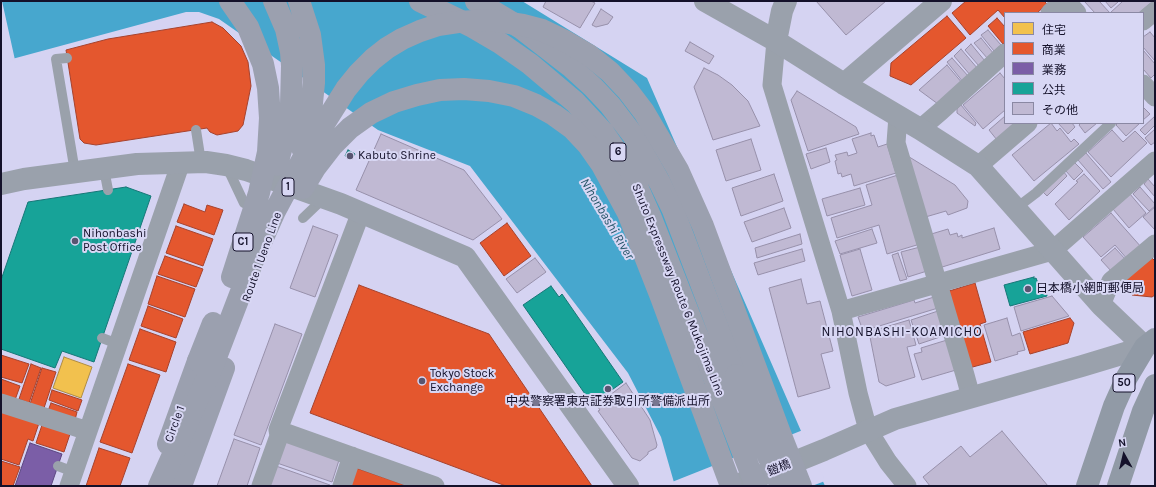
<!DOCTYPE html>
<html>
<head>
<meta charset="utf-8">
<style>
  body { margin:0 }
  #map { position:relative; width:1156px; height:487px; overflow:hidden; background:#d5d3f2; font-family:Karla,"Noto Sans JP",sans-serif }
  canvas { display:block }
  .frame { position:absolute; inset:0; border:2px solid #14112a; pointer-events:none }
  .legend { position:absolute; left:1004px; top:12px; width:140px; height:112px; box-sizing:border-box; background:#d8d7f4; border:1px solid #8a88a3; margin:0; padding:5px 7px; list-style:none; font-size:12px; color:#14112a }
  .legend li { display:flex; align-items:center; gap:8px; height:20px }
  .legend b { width:20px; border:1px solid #8a88a3 }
  .north { position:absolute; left:1104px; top:435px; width:40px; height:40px; -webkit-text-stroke:3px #d8d7f4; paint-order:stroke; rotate:352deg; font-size:11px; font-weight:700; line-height:16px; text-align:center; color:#14112a }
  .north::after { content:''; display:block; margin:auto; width:14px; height:18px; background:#14112a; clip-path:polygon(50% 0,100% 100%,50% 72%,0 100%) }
</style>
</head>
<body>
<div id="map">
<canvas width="1156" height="487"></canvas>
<div class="frame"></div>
<ul class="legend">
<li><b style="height:11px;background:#f2c14e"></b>住宅</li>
<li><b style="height:11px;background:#e4572e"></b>商業</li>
<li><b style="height:11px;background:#7b5ea7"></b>業務</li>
<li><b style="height:11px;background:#17a398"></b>公共</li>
<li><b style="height:11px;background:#c0b9d3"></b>その他</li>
</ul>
<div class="north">N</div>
</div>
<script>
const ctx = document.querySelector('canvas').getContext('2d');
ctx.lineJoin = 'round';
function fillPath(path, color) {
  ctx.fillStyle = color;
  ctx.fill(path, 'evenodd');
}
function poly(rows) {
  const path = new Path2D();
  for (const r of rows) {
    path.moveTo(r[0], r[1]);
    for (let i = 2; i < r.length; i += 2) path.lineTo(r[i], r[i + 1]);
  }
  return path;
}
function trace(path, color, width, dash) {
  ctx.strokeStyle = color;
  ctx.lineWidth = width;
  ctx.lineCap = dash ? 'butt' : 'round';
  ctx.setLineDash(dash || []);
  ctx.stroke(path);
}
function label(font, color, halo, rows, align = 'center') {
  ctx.font = font + ' Karla,"Noto Sans JP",sans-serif';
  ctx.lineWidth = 4;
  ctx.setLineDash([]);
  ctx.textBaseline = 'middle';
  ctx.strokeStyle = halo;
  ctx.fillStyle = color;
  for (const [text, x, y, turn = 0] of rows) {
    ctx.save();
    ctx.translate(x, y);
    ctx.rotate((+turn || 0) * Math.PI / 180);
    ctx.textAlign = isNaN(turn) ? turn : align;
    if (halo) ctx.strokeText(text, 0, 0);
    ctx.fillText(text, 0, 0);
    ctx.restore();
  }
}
const water = poly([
  [1,1,522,1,647,78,825,486,675,486,661,437,628,373,470,166,378,130,219,19,199,12,186,12,1,62]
]);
const pier = poly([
  [1,1,2,1,15,60,1,64],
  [803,430,825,481,812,486,673,486,672,482]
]);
const homes = poly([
  [64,357,92,367,81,398,53,388,64,357]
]);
const shops = poly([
  [966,1,1044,1,1047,4,1037,13,1005,13,1005,18,998,10,970,35,952,13,966,1],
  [947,16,966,38,911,85,890,76,891,63,947,16],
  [997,18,1005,27,1005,42,1003,44,988,26,997,18],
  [212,22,223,28,241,46,248,62,251,86,243,125,238,131,217,135,210,132,207,128,96,145,84,143,80,139,66,50,108,39,212,22],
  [184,204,205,212,207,205,223,210,214,235,177,222,184,204],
  [507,223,531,256,504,276,480,243,507,223],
  [176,226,213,239,203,266,166,253,176,226],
  [165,256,203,269,196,287,158,274,165,256],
  [1150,256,1155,261,1155,295,1152,297,1132,295,1120,282,1150,256],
  [157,276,195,289,185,317,148,304,157,276],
  [975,283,986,322,980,324,991,362,969,368,946,292,975,283],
  [359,285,489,334,592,486,506,486,310,413,359,285],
  [148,306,183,319,176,338,141,326,148,306],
  [1070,318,1074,323,1068,343,1030,354,1023,332,1070,318],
  [140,329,176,342,166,372,129,360,140,329],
  [1,355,29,364,22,383,1,377,1,355],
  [31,364,41,368,29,403,19,399,31,364],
  [128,364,160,375,132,453,100,442,128,364],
  [42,368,56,372,44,408,30,404,42,368],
  [1,379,20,386,15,400,1,395,1,379],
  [52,390,82,400,78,411,49,400,52,390],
  [51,403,77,412,75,420,48,411,51,403],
  [1,410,39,423,33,441,28,439,19,465,1,459,1,410],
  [43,422,71,431,64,452,36,443,43,422],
  [99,448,130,458,120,486,86,486,99,448],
  [1,461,20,467,13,486,1,486,1,461],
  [356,468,408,486,350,486,356,468]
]);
const offices = poly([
  [30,443,62,454,51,486,15,486,30,443]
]);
const public = poly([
  [348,150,355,154,352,159,345,156,348,150],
  [126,187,151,196,94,362,62,351,55,368,1,349,1,280,28,202,126,187],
  [1034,277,1034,279,1036,278,1038,283,1041,282,1043,291,1046,291,1047,296,1010,306,1004,285,1034,277],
  [551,286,559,297,562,294,623,382,592,404,523,305,551,286]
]);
const building = poly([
  [546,1,591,1,595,3,580,28,543,7,546,1],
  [816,1,886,1,846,35,816,1],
  [1084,1,1099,1,1110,13,1123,1,1153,1,1139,13,1095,13,1084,1],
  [1105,1,1117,1,1118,2,1111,8,1105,1],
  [601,9,613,17,608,24,596,27,592,25,601,9],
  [988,30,1001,45,994,51,981,35,988,30],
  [1150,32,1155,38,1155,61,1143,47,1143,37,1150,32],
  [981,38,994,54,988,59,974,43,981,38],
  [690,42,714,56,709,64,685,51,690,42],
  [971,44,985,61,979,66,965,50,971,44],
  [961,49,978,69,971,76,954,56,961,49],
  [1143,50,1155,64,1155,74,1151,78,1143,69,1143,50],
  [952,58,969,77,963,82,947,62,952,58],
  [947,65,963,84,938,104,919,90,947,65],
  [704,68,718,75,732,85,748,101,760,126,713,140,694,87,704,68],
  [1000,73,1005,79,1005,110,983,129,963,105,1000,73],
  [797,91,856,127,859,134,808,151,791,100,797,91],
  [961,105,976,123,975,126,957,113,957,109,961,105],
  [1143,107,1150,114,1143,120,1143,107],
  [1005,116,1005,123,1016,123,997,140,989,130,1005,116],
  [1155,116,1155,125,1145,135,1140,130,1155,116],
  [1051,123,1057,131,1060,128,1071,142,1074,139,1079,144,1034,181,1012,155,1051,123],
  [1058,123,1072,123,1075,127,1068,134,1058,123],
  [1081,123,1097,123,1085,133,1079,125,1081,123],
  [1118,123,1140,123,1126,136,1116,125,1118,123],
  [1155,129,1155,142,1151,145,1145,138,1155,129],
  [1112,130,1123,142,1135,131,1147,143,1111,177,1088,152,1112,130],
  [871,133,871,136,874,135,878,147,887,144,896,173,854,186,851,174,842,177,841,173,838,174,835,161,837,160,835,155,847,152,848,156,857,153,852,139,871,133],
  [381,134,464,170,502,219,473,240,356,190,381,134],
  [751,139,761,170,726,181,716,150,751,139],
  [826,148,830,162,811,169,806,154,826,148],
  [1086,153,1111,182,1103,189,1078,160,1086,153],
  [906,155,955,185,968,201,967,208,948,215,946,211,922,218,906,155],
  [1074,162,1083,171,1074,180,1065,170,1074,162],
  [1063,171,1067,176,1047,196,1042,191,1063,171],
  [774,174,783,201,741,216,732,188,774,174],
  [1084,174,1100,191,1069,220,1055,204,1078,182,1076,181,1084,174],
  [898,175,920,244,887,254,879,225,837,238,831,218,872,205,866,185,898,175],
  [1148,179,1155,187,1155,197,1144,184,1148,179],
  [1140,187,1155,204,1155,206,1149,211,1133,194,1140,187],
  [860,188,865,205,827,216,822,199,860,188],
  [1130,194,1146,213,1129,228,1113,209,1130,194],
  [1155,207,1155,230,1143,217,1155,207],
  [784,208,791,228,752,242,744,222,784,208],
  [1111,213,1142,248,1128,260,1115,245,1101,257,1083,237,1111,213],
  [313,226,338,235,315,297,290,288,313,226],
  [994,228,1000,249,939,268,928,235,948,229,950,235,957,233,958,237,962,235,962,238,994,228],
  [872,229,877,243,840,254,835,241,872,229],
  [800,234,802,244,757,258,755,248,800,234],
  [920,247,927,271,908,277,901,252,920,247],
  [1115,248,1126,260,1112,272,1101,260,1115,248],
  [802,249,805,261,758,275,754,263,802,249],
  [860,249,872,290,852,296,840,255,860,249],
  [898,253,907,279,900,281,892,255,898,253],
  [535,258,546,272,517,293,506,279,535,258],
  [801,279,807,304,820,301,833,351,821,354,830,388,798,397,769,288,801,279],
  [1052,296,1069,316,1021,331,1014,307,1052,296],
  [934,297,938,308,863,331,858,317,914,300,915,303,934,297],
  [938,311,946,335,919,344,911,320,938,311],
  [1007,318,1012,336,1020,333,1025,350,1017,352,1018,354,995,361,984,325,1007,318],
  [909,320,916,345,907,347,915,377,886,386,879,382,869,332,909,320],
  [275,324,302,334,261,445,234,435,275,324],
  [947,340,956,370,922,380,914,354,922,352,921,348,947,340],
  [626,383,650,420,657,445,656,448,648,452,648,454,640,461,632,458,598,411,600,410,598,407,607,400,606,398,626,383],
  [1002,431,1048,486,930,486,923,477,961,446,970,457,1002,431],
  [234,439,260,448,247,486,217,486,234,439],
  [286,439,340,457,332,482,277,463,286,439],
  [276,466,330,485,330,486,269,486,276,466]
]);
const lane = poly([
  [67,58,56,59,75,172],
  [196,130,201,162],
  [227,167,244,203],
  [104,169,108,190],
  [1015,209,1036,193,1111,123],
  [303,218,324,198],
  [102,338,118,344],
  [58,466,74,472]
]);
const street = poly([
  [1066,1,1077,13],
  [1050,13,1063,1],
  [1143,21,1155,11],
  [776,41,772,85,841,311,858,393,868,430,888,462,907,486],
  [1143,84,1155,97],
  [898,116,896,143,965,375,971,397],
  [920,129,941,111,1005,53],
  [978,166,1028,123],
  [1101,305,1111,281,1155,244],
  [841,311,1052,251,1155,161],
  [1,403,88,431],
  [278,430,435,486],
  [69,486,181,162],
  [261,486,279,436,278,430,361,212],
  [342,486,352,456]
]);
const secondary = poly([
  [705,1,776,41,844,84,920,129,978,166,1101,305,1145,347],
  [776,41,782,11,786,1],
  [844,84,941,1],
  [1,184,24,179,137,164,206,162,226,165,246,170,341,204,465,257,628,486],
  [735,486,824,450,895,419,1082,366,1145,347]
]);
const primary = poly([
  [1087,486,1114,406,1127,377,1145,347,1155,339],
  [1118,486,1143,411,1155,385]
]);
const highway = poly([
  [420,1,471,26,500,43,530,64,575,102,603,132,626,165,639,191,651,218,716,383],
  [476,1,521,28,570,66,593,87,610,105,633,135,660,183,673,210,736,375],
  [168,444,198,361],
  [181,486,224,368]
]);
const highwayBridge = poly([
  [230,1,248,27,263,64,268,88,270,118,268,152,259,193,232,277],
  [274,1,286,29,291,52,292,66,291,104,287,128,277,165],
  [299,1,310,35,314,65,314,83,312,103,308,124,302,148],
  [303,188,315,168,332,146,350,128,371,113,394,102,417,95,440,90,464,89,489,91,514,96,536,105,554,115,572,128,588,145,602,165,628,213,661,297,731,486],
  [198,361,213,323],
  [736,375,762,442,781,486],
  [716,383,756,486],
  [159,486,213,365,254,258,275,211,307,151,346,89,359,73,373,59,387,48,402,39,420,31,438,25,458,22,490,20,523,25,542,30,565,41,589,55,610,72,628,91,644,112,678,170,703,226,780,433,801,486]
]);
const markers = [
  [350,156,4,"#585570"],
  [75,241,4,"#585570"],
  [1028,289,4,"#585570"],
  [422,381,4,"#585570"],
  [608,389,4,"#585570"]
];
const shields = [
  [618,152,16],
  [288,187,12],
  [243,242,20],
  [1124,383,22]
];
const shieldNames = [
  ["6",618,152],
  ["1",288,187],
  ["C1",243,242],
  ["50",1124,383]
];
const poiNames = [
  ["Kabuto Shrine",358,156],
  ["Nihonbashi",83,234],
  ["Post Office",83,248],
  ["日本橋小網町郵便局",1036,289],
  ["Tokyo Stock",430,374],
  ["Exchange",430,388],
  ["中央警察署東京証券取引所警備派出所",608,402,"center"]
];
const streetNames = [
  ["Route 1 Ueno Line",262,257,-70],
  ["Shuto Expressway Route 6 Mukojima Line",678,290,68],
  ["Circle 1",175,424,-70],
  ["鎧橋",779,468,-22]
];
const waterNames = [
  ["Nihonbashi River",607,219,59]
];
const neighbourhoodNames = [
  ["NIHONBASHI-KOAMICHO",902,332]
];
fillPath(water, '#47a7ce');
fillPath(pier, '#d5d3f2');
fillPath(homes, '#f2c14e');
trace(homes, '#af8c43', 1);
fillPath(shops, '#e4572e');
trace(shops, '#a6422d', 1);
fillPath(offices, '#7b5ea7');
trace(offices, '#5c4782', 1);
fillPath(public, '#17a398');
trace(public, '#167777', 1);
fillPath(building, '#c0b9d3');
trace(building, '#9790aa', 1);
trace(lane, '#9aa1ab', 10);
trace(street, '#9aa1ab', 19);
trace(secondary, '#9aa1ac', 22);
trace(primary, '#919aa6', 22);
trace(highway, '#9ba0af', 22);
trace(highwayBridge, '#9ba0af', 22);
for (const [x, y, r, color] of markers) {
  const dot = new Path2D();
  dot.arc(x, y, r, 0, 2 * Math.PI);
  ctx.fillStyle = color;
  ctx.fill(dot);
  trace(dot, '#d8d7f4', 1.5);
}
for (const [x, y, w] of shields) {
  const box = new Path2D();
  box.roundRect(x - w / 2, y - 9, w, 18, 3);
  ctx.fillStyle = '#d8d7f4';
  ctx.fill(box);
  trace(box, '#14112a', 1);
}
label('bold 11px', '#14112a', null, shieldNames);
label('12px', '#14112a', '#d8d7f4', poiNames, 'left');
label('12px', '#14112a', '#d8d7f4', streetNames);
label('italic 13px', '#265568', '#d8d7f4', waterNames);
ctx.letterSpacing = '1px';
label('13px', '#14112a', '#d8d7f4', neighbourhoodNames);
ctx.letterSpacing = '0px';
</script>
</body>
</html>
